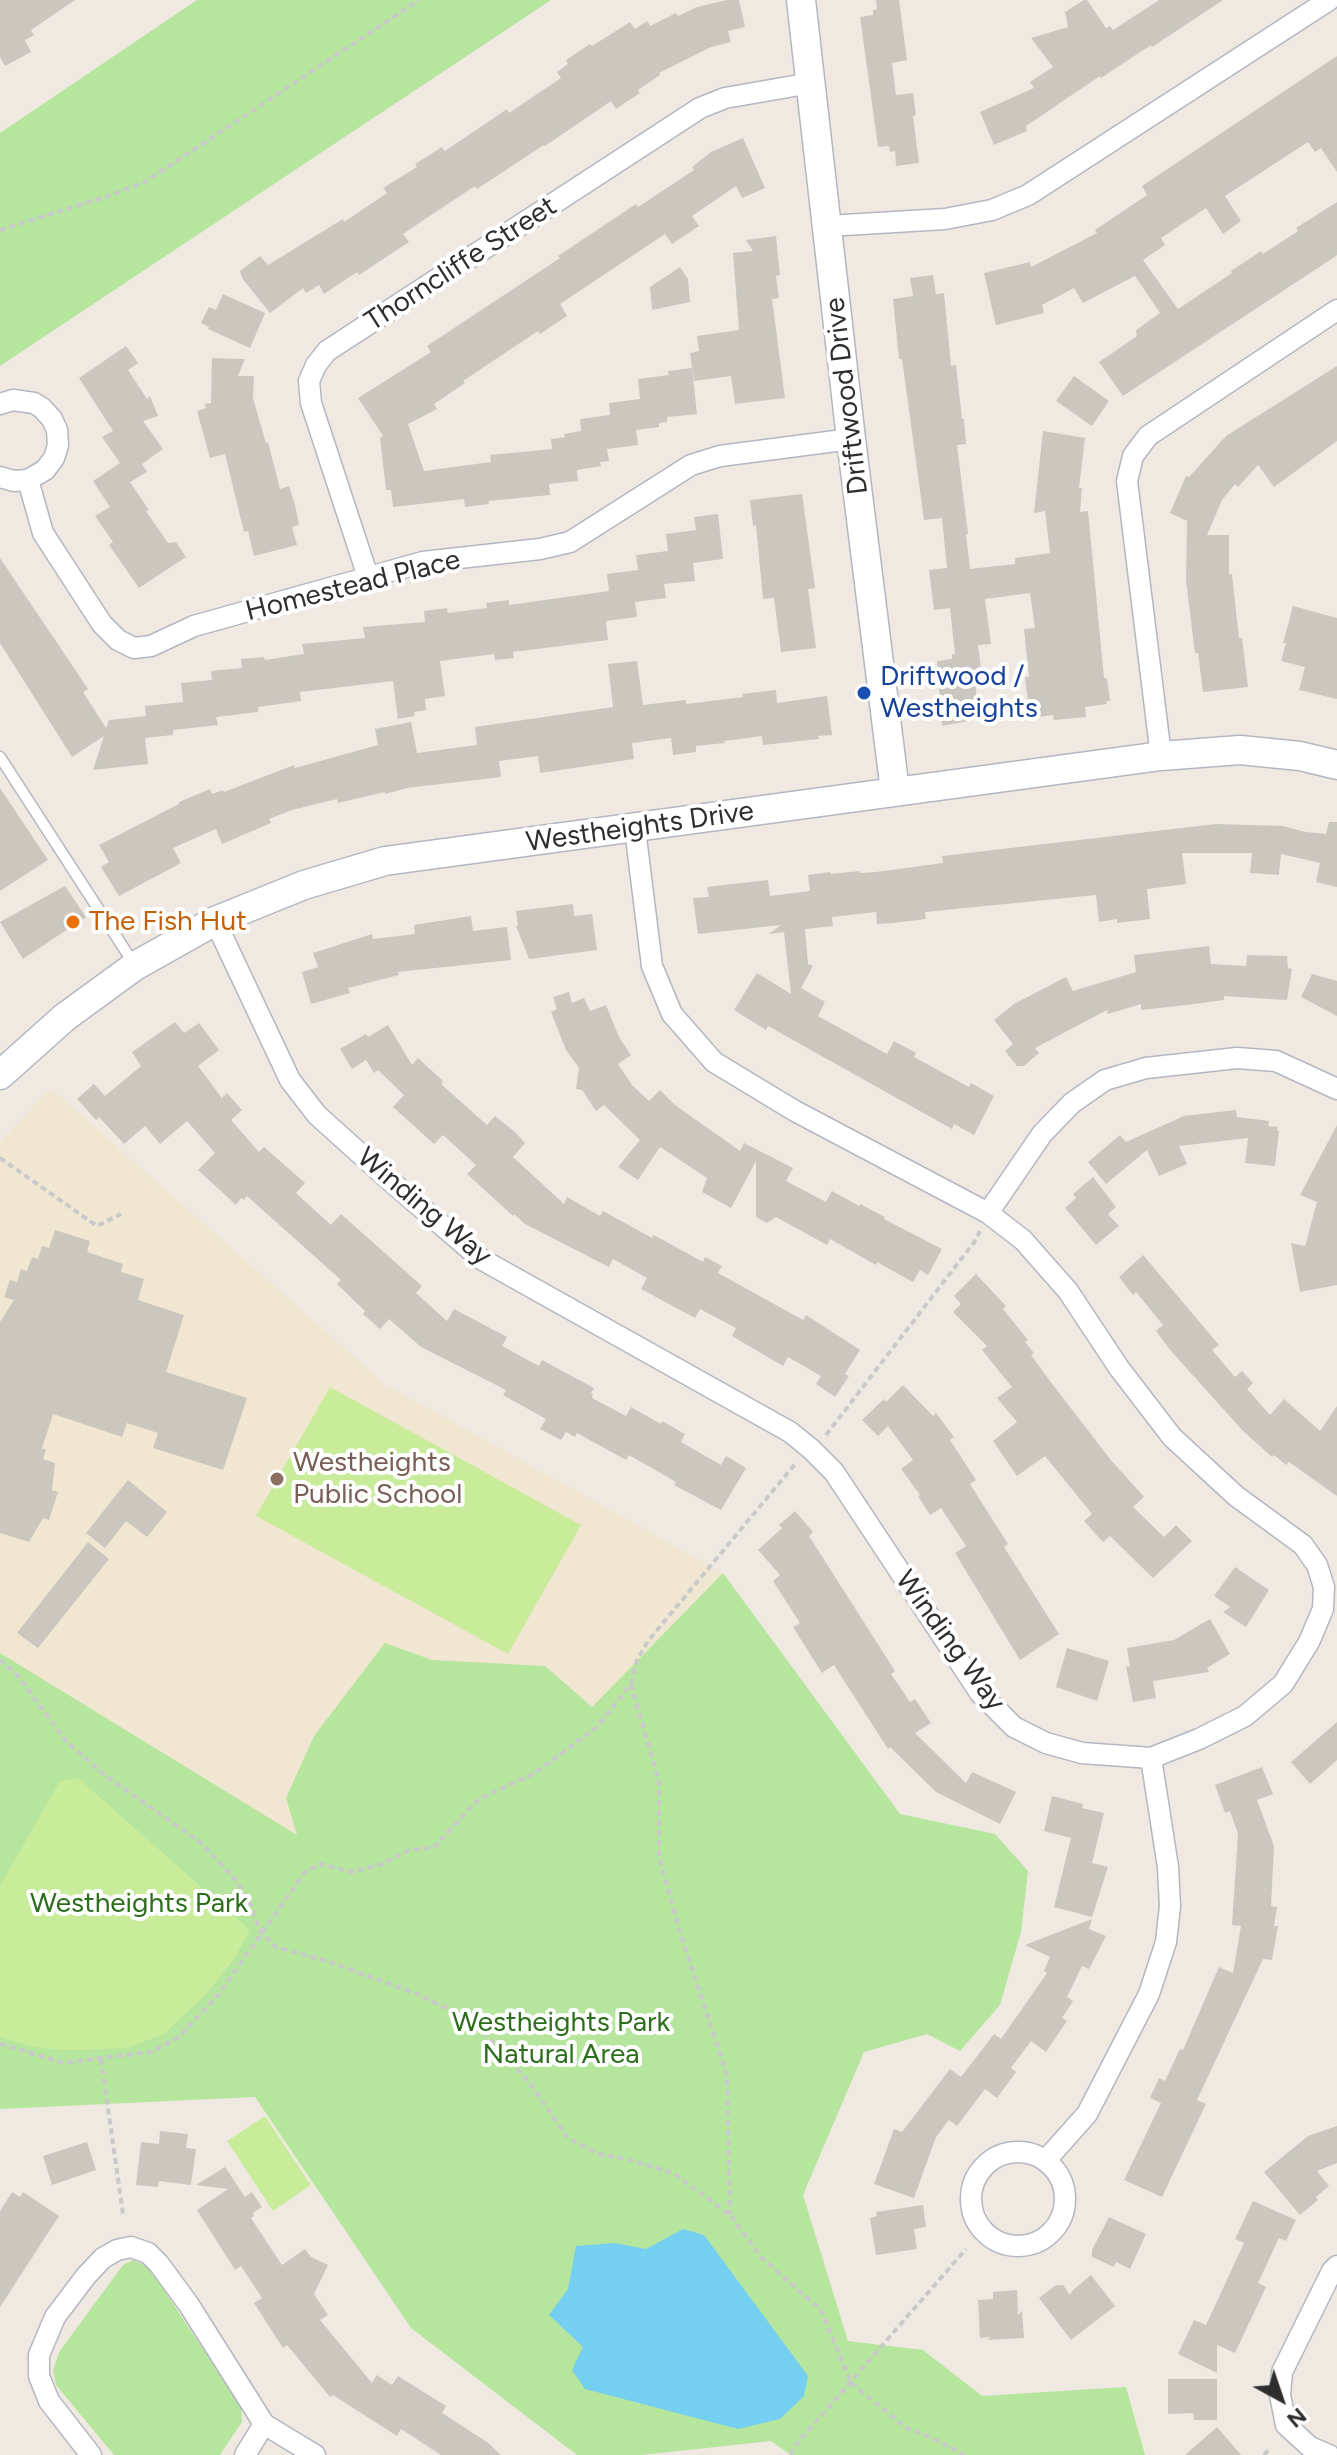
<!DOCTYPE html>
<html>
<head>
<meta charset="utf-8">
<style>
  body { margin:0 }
  #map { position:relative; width:1337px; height:2455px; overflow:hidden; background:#efe9e1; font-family:Figtree,sans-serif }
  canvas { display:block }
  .north { position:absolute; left:1241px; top:2359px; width:80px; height:80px; -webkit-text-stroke:6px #fff; paint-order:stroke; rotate:140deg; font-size:22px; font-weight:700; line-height:32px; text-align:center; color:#2e2e2e }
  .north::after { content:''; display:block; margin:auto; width:28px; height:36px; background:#2e2e2e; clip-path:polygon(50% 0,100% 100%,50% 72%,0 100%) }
</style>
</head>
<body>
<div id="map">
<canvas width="1337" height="2455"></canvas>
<div class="north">N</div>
</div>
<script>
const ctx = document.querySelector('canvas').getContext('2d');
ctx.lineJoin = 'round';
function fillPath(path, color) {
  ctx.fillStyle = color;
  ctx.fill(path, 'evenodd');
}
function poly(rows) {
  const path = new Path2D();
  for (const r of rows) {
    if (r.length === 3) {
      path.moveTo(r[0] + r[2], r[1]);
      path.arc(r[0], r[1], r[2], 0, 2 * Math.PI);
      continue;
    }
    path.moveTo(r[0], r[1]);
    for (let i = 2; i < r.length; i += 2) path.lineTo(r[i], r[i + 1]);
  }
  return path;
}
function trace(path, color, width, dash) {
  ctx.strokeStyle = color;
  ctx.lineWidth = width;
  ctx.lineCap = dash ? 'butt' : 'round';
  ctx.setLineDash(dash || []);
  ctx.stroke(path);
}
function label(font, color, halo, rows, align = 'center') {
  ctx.font = font + ' Figtree,sans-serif';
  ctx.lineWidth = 8;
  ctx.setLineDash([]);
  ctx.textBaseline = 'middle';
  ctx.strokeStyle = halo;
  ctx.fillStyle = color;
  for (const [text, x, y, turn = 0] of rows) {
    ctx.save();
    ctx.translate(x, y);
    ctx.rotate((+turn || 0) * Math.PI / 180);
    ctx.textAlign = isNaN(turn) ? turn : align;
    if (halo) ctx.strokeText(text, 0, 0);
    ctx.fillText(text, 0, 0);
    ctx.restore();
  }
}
const education = poly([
  [51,1088,385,1384,723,1573,592,1707,339,1861,0,1653,0,1142]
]);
const green = poly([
  [197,0,551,0,0,366,0,133],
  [723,1573,900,1814,995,1834,1028,1871,1021,1932,1000,2005,960,2051,927,2034,864,2052,803,2195,848,2341,923,2350,982,2396,1126,2387,1145,2455,791,2455,771,2441,642,2455,577,2455,411,2328,255,2097,0,2109,0,1653,297,1835,286,1798,314,1736,385,1643,432,1660,545,1666,592,1707],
  [133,2260,149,2267,241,2407,242,2422,220,2455,114,2455,56,2385,53,2370,59,2352,123,2265]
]);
const pitch = poly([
  [330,1387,581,1525,508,1654,256,1516],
  [78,1778,250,1930,234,1959,206,1994,164,2034,127,2048,67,2050,33,2047,0,2037,0,1886,60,1781],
  [265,2116,311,2185,273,2211,227,2141]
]);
const water = poly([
  [683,2229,704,2235,808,2376,804,2396,780,2419,738,2429,585,2389,572,2370,583,2347,549,2315,568,2289,576,2246,614,2243,646,2249]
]);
const building = poly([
  [0,0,75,0,31,30,34,35,25,40,31,52,5,66,0,57],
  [727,0,739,0,745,27,728,31,731,42,711,47,659,73,660,75,638,90,640,93,616,109,611,101,545,146,544,145,477,189,475,186,422,221,403,234,409,242,359,275,357,272,324,294,319,285,306,293,303,288,270,313,242,278,240,271,260,256,268,265,343,219,344,222,387,193,383,188,417,167,415,164,442,147,445,151,507,109,509,113,561,78,557,72,568,64,566,60,590,44,592,46,630,22,635,29,647,21,650,26,676,13,678,16,697,7],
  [876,0,899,0,907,60,892,63,896,95,913,93,916,115,913,116,919,163,896,166,895,151,890,152,889,146,878,147,860,17,873,15,873,10,877,9],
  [1084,0,1087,0,1106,28,1110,26,1113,30,1159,0,1223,0,1152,47,1151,45,1101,78,1100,76,1026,126,1027,131,994,145,980,112,1034,88,1030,82,1053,67,1031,38,1068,27,1065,12],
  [1337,56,1337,172,1321,148,1315,152,1308,142,1225,196,1241,221,1223,234,1206,208,1161,238,1165,245,1143,260,1178,309,1232,273,1231,271,1261,251,1263,254,1298,231,1296,228,1337,202,1337,255,1333,258,1123,396,1099,362,1137,336,1136,330,1160,313,1135,276,1083,303,1074,288,1042,305,1044,313,996,325,984,273,1030,262,1031,267,1097,233,1095,230,1147,195,1142,186],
  [743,138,765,188,742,198,736,186,692,216,699,226,672,244,665,234,560,304,567,316,540,334,538,331,463,381,465,383,434,404,437,409,408,424,424,471,491,462,490,455,552,449,551,439,565,437,564,434,581,431,580,419,610,415,609,403,640,399,638,379,669,375,668,371,692,368,697,414,667,417,667,422,659,423,659,427,636,430,638,445,607,449,609,461,600,462,601,466,577,470,578,481,549,484,550,495,488,501,489,504,465,507,464,499,393,507,391,490,386,490,380,438,383,436,358,398,431,352,427,346,560,258,558,256,636,204,638,207,694,170,692,167,711,152],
  [776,236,780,275,776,276,779,298,772,299,785,398,735,404,731,376,694,381,690,353,699,351,697,336,739,330,733,253,753,251,746,240],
  [680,267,688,279,690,302,652,310,650,287],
  [933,275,936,294,944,293,951,366,956,365,962,419,964,419,966,444,957,445,968,534,966,534,970,569,1015,564,1015,558,1050,553,1045,511,1034,513,1043,431,1085,438,1079,488,1082,488,1080,512,1088,511,1104,678,1107,678,1110,701,1106,701,1107,704,1085,707,1086,717,1054,720,1053,715,1030,718,1025,677,1029,677,1024,629,1035,628,1030,593,985,599,991,644,978,645,981,669,974,670,979,719,942,726,937,661,952,659,952,654,955,654,950,608,934,610,929,570,947,568,942,518,924,520,902,359,899,359,893,299,913,296,910,278],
  [223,294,265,313,250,348,208,329,209,327,201,323,209,307,216,310],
  [126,346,138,363,128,370,147,399,150,396,158,416,143,421,163,449,142,464,147,472,130,482,149,510,146,511,168,543,176,542,186,557,139,588,109,545,113,542,95,516,110,507,93,481,120,463,102,437,113,431,79,378],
  [212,358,245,359,238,376,254,376,253,398,266,443,268,442,280,489,289,486,295,505,299,525,292,527,297,545,254,556,248,531,244,532,225,454,210,458,197,411,206,408,205,404,211,403],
  [1337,366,1337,441,1274,487,1258,465,1238,487,1235,484,1222,500,1207,535,1229,535,1229,574,1232,574,1239,638,1242,638,1248,687,1203,692,1198,653,1195,653,1186,581,1187,521,1170,513,1186,476,1189,477,1226,436],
  [1074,376,1109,401,1092,426,1056,401],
  [802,494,815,588,808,589,816,648,781,652,774,598,763,599,756,525,753,526,750,500],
  [718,514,723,559,693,563,695,581,664,584,666,598,635,602,637,617,606,621,608,640,513,652,514,658,495,660,494,654,440,661,445,696,425,699,426,710,414,712,415,716,398,719,393,681,300,692,301,701,258,707,258,712,216,717,218,725,173,730,173,735,145,738,148,764,93,770,104,736,72,757,0,643,0,558,88,689,83,692,106,728,109,720,146,716,145,706,183,702,181,683,212,680,211,671,242,668,241,659,264,657,265,660,304,654,302,644,365,638,363,627,425,622,424,611,447,608,448,613,487,608,486,603,509,600,509,605,609,591,607,574,638,570,636,555,668,551,666,534,696,530,694,517],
  [1293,606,1337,618,1337,699,1299,690,1305,667,1281,661,1286,643,1283,643],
  [637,661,643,705,686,700,686,704,743,697,742,694,776,690,777,703,827,696,832,735,818,736,819,739,763,745,762,736,724,741,725,743,696,746,696,752,673,755,671,738,632,743,634,759,540,773,538,756,499,761,501,777,407,788,385,794,385,792,338,803,337,799,292,810,269,819,271,823,222,844,216,829,173,848,181,863,119,896,101,867,109,862,99,845,179,804,179,802,210,789,212,794,223,790,224,792,294,765,295,768,378,745,375,729,411,722,417,753,477,745,475,727,613,707,608,664],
  [0,788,48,860,0,891],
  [1329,822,1337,822,1337,887,1316,882,1320,863,1281,854,1279,875,1250,873,1252,853,1182,853,1186,884,1147,889,1150,919,1117,923,1117,919,1099,922,1096,895,925,912,926,919,893,923,877,924,876,912,832,917,833,926,805,929,808,964,813,966,801,988,825,1002,818,1016,887,1054,894,1041,916,1053,914,1057,969,1087,971,1083,994,1096,974,1135,954,1124,952,1129,768,1026,766,1030,734,1010,757,973,791,994,784,932,769,934,781,925,698,934,693,898,709,897,707,887,768,880,770,896,810,891,808,875,830,872,831,874,860,871,860,873,876,872,943,863,942,856,1216,824,1283,826,1306,832,1326,834],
  [65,886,86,917,23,959,0,922],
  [573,904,574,916,592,914,597,950,529,959,516,926,518,926,516,911],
  [471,916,473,931,507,927,511,960,398,972,399,975,348,988,350,993,311,1004,302,972,318,967,313,953,372,934,373,939,415,934,414,925],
  [1209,946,1211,964,1246,966,1247,955,1287,956,1288,968,1292,969,1287,1000,1224,996,1224,1000,1186,1005,1141,1010,1141,1004,1108,1014,1107,1010,1035,1048,1039,1053,1024,1066,1017,1066,1005,1051,1013,1044,994,1020,1014,1004,1066,977,1073,991,1136,972,1134,955],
  [1312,974,1337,981,1337,1016,1301,997],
  [569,992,572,1003,584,998,590,1011,606,1005,619,1037,631,1055,618,1064,632,1085,649,1101,660,1090,675,1105,740,1151,744,1143,793,1168,786,1181,826,1202,832,1191,859,1206,860,1204,885,1217,884,1219,942,1249,928,1275,920,1270,913,1282,877,1262,876,1265,830,1239,827,1245,776,1217,767,1223,756,1217,756,1161,731,1208,702,1192,707,1178,660,1147,638,1180,618,1167,640,1140,604,1105,596,1111,582,1090,576,1089,579,1068,566,1050,551,1012,557,1009,553,997],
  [175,1022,184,1033,199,1023,219,1050,198,1066,222,1098,227,1093,242,1110,231,1120,259,1152,264,1147,305,1183,296,1193,331,1225,341,1214,422,1286,416,1293,447,1321,454,1309,507,1337,502,1346,539,1366,542,1360,594,1388,591,1393,593,1394,592,1398,626,1416,631,1407,661,1424,662,1421,685,1434,681,1442,721,1465,726,1456,746,1468,721,1510,674,1485,676,1482,629,1455,626,1460,577,1433,575,1437,566,1432,561,1440,540,1429,546,1419,503,1395,506,1390,421,1347,389,1319,380,1329,363,1314,365,1311,337,1284,341,1280,247,1196,244,1200,241,1198,236,1205,198,1170,215,1153,187,1121,160,1144,145,1126,124,1144,99,1117,96,1120,77,1099,94,1084,105,1096,141,1066,132,1052],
  [388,1025,412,1065,418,1058,443,1081,441,1084,487,1125,495,1116,515,1132,525,1143,513,1157,564,1204,567,1197,600,1216,603,1211,652,1238,654,1235,703,1262,705,1257,722,1266,718,1273,803,1320,806,1315,860,1350,845,1374,849,1376,835,1397,816,1384,821,1376,788,1357,783,1366,732,1336,736,1328,700,1309,695,1318,641,1289,647,1278,613,1259,609,1267,525,1224,514,1214,513,1216,467,1174,476,1165,443,1135,434,1144,393,1107,404,1095,378,1070,374,1073,366,1060,352,1069,340,1049,366,1034,368,1037],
  [1236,1110,1237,1117,1269,1121,1268,1126,1278,1127,1277,1131,1279,1131,1275,1166,1245,1163,1248,1138,1179,1146,1187,1164,1159,1176,1147,1150,1106,1184,1088,1162,1120,1135,1126,1142,1184,1116],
  [1337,1125,1337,1285,1300,1292,1291,1243,1305,1246,1317,1202,1300,1195],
  [1093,1177,1116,1207,1108,1214,1119,1226,1096,1245,1065,1208,1076,1198,1073,1194],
  [55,1230,90,1241,87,1252,123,1264,121,1272,144,1279,138,1300,184,1315,166,1372,247,1398,223,1470,153,1448,158,1433,127,1423,122,1437,53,1414,42,1448,46,1450,43,1459,55,1463,52,1490,58,1492,49,1520,43,1518,29,1542,0,1533,0,1322,14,1300,4,1297,10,1280,17,1282,21,1269,27,1271,32,1257,38,1259,42,1246,49,1248],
  [1143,1255,1219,1345,1212,1350,1235,1377,1242,1371,1253,1383,1247,1389,1270,1415,1284,1399,1320,1431,1337,1406,1337,1496,1289,1462,1286,1465,1274,1455,1272,1457,1243,1431,1171,1351,1156,1331,1163,1325,1136,1292,1133,1295,1119,1277],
  [976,1274,1006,1306,1003,1309,1028,1340,1025,1342,1034,1353,1031,1355,1050,1381,1110,1459,1144,1497,1133,1507,1164,1537,1176,1525,1192,1541,1153,1578,1110,1536,1103,1542,1084,1521,1092,1514,1045,1456,1017,1476,993,1441,1017,1422,997,1398,1012,1387,982,1350,987,1346,953,1312,961,1304,954,1296],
  [903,1385,933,1416,936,1413,954,1437,950,1440,976,1480,970,1484,1008,1544,1004,1547,1059,1634,1020,1660,955,1553,966,1546,941,1508,930,1515,918,1496,920,1495,901,1469,913,1460,888,1426,878,1436,862,1420,884,1399,886,1402],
  [128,1480,167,1512,147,1537,126,1521,105,1548,86,1533],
  [795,1511,813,1532,809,1536,895,1671,891,1674,910,1702,915,1699,931,1723,915,1733,966,1783,972,1772,1016,1792,1000,1824,936,1792,890,1747,888,1749,834,1665,822,1673,793,1627,800,1623,773,1581,780,1575,758,1550,782,1528,779,1525],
  [88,1542,109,1559,38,1648,17,1633],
  [1235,1567,1269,1590,1246,1627,1223,1612,1230,1607,1214,1596],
  [1210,1619,1230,1654,1207,1668,1209,1672,1153,1681,1156,1698,1133,1702,1126,1666,1130,1667,1127,1648,1174,1640],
  [1067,1648,1109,1661,1097,1701,1056,1687],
  [1337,1722,1337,1760,1310,1784,1291,1762],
  [1262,1767,1273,1794,1257,1800,1274,1846,1271,1906,1277,1907,1274,1926,1278,1926,1272,1960,1263,1959,1197,2100,1206,2104,1162,2197,1124,2180,1161,2103,1150,2098,1159,2078,1165,2081,1180,2049,1183,2050,1219,1967,1233,1973,1241,1926,1232,1925,1238,1834,1230,1811,1225,1813,1215,1785],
  [1052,1796,1083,1804,1082,1808,1104,1813,1092,1863,1108,1867,1092,1917,1054,1907,1071,1838,1044,1831],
  [1092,1919,1089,1929,1106,1936,1089,1969,1082,1966,1067,1997,1073,2001,1062,2018,1067,2021,1046,2052,1031,2041,1011,2068,1016,2072,997,2098,985,2089,957,2126,949,2120,936,2137,914,2198,874,2184,894,2129,902,2132,950,2069,961,2077,994,2034,1001,2039,1047,1973,1044,1971,1050,1957,1025,1945],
  [1337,2126,1337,2163,1317,2171,1329,2186,1316,2197,1318,2200,1300,2215,1264,2172,1308,2136],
  [160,2131,188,2134,186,2148,196,2149,191,2185,159,2181,158,2187,136,2185,141,2142,159,2144],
  [87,2142,96,2170,52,2185,43,2156],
  [225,2167,245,2197,252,2192,262,2207,253,2213,254,2216,251,2218,282,2265,305,2249,311,2257,328,2265,314,2294,328,2315,320,2320,372,2383,377,2375,392,2385,398,2376,446,2406,442,2413,487,2442,501,2455,441,2455,401,2429,397,2436,333,2395,330,2397,287,2345,283,2348,254,2303,262,2298,241,2266,235,2270,197,2210,228,2189,196,2185],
  [12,2192,20,2197,23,2192,59,2216,0,2307,0,2211],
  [1253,2201,1296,2220,1286,2241,1279,2238,1258,2283,1266,2287,1235,2353,1217,2345,1217,2373,1178,2354,1194,2320,1206,2325,1244,2243,1235,2239],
  [923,2205,926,2227,914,2229,917,2249,876,2255,870,2218,877,2216,876,2212],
  [1109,2217,1146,2234,1130,2269,1116,2262,1114,2267,1092,2257,1092,2250],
  [1091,2275,1115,2306,1071,2340,1039,2298,1056,2285,1063,2285,1070,2295,1073,2290],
  [1017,2290,1018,2315,1022,2311,1024,2338,987,2340,990,2337,980,2338,978,2300,993,2299,993,2292],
  [1168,2379,1217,2379,1217,2420,1194,2420,1193,2413,1168,2414],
  [1217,2427,1241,2455,1185,2455]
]);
const path = poly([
  [0,230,105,197,145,182,419,0],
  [0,1158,97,1226,121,1214],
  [826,1435,975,1241,980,1231],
  [0,1660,17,1675,66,1741,106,1776,200,1842,236,1880,249,1902,261,1932,276,1947,327,1961,417,1994,473,2021,529,2082,568,2138,599,2154,630,2160,673,2173,730,2215,762,2258,821,2310,851,2383,906,2428,933,2438,964,2455],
  [631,1684,659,1782,659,1857,679,1929,727,2075,730,2215],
  [0,2044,64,2063,151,2052,179,2037,219,1994,305,1872,321,1864,352,1872,382,1864,407,1851,434,1847,479,1799,535,1773,596,1728,631,1684,637,1660,648,1641,796,1463],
  [101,2059,123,2214],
  [791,2455,793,2448,966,2249],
  [1264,2455,1270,2448]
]);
const lane = poly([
  [0,757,134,964]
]);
const street = poly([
  [827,226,945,219,992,210,1028,195,1329,0],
  [0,404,13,400,34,403,42,408,52,419,57,430,58,445,54,458,45,470,28,480,14,481,0,477],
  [28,480,43,533,102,624,118,640,134,648,151,646,194,626,423,562,540,549,570,542,691,465,720,456,851,439],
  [368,577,311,403,309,381,316,365,327,351,700,108,725,98,811,83],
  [1161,756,1127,481,1133,456,1148,436,1337,310],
  [215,921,290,1080,317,1115,387,1178,481,1259,790,1432,811,1449,834,1472,980,1693,1014,1727,1046,1743,1082,1753,1151,1758,1199,1739,1245,1716,1283,1684,1309,1642,1323,1609,1324,1587,1317,1565,1303,1545,1236,1496,1172,1437,1119,1368,1068,1291,1023,1240,988,1213,795,1111,714,1062,672,1014,652,966,635,829],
  [988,1213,1042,1134,1072,1103,1105,1080,1146,1068,1237,1058,1276,1061,1337,1089],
  [1018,2199,47],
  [1046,2160,1087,2114,1149,1994,1166,1942,1170,1906,1168,1867,1151,1758],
  [91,2455,49,2401,39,2376,39,2355,55,2317,86,2276,103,2258,117,2250,131,2247,148,2253,159,2264,189,2305,264,2424,315,2455],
  [245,2455,264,2424],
  [1329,2455,1310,2447,1286,2425,1280,2395,1282,2372,1332,2271,1337,2266]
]);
const secondary = poly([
  [801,0,851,439,895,791],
  [0,1075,65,1017,135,966,215,921,304,885,385,861,1161,756,1240,750,1300,756,1337,765]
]);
const markers = [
  [864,693,8,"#1a4fb4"],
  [73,922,8,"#e8710a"],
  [277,1479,8,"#8d6e63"]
];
const streetNames = [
  ["Thorncliffe Street",461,264,-33],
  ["Driftwood Drive",847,396,-97],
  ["Homestead Place",353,586,-14],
  ["Westheights Drive",640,827,-8],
  ["Winding Way",424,1207,40],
  ["Winding Way",950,1641,54]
];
const transitNames = [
  ["Driftwood /",880,677],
  ["Westheights",880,709]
];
const foodNames = [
  ["The Fish Hut",89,922]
];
const educationNames = [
  ["Westheights",293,1463],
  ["Public School",293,1495]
];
const parkNames = [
  ["Westheights Park",139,1904],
  ["Westheights Park",561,2023],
  ["Natural Area",561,2055]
];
fillPath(education, '#f0e6d1');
fillPath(green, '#b6e59e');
fillPath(pitch, '#c9ec9a');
fillPath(water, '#75cff0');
fillPath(building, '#cbc7bf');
trace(lane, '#b4b7c1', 13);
trace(street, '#b4b7c1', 23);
trace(secondary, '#b4b7c1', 31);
trace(path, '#c9c9c9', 4, [6, 4]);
trace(lane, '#fff', 10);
trace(street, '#fff', 20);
trace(secondary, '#fff', 28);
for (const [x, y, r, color] of markers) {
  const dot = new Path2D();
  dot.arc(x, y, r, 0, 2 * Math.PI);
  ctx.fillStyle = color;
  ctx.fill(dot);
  trace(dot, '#fff', 3);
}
label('28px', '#2e2e2e', '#fff', streetNames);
label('28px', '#164399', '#fff', transitNames, 'left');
label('28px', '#c56008', '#fff', foodNames, 'left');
label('28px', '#785e54', '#fff', educationNames, 'left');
label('28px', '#2c6e1b', '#fff', parkNames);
</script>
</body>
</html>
